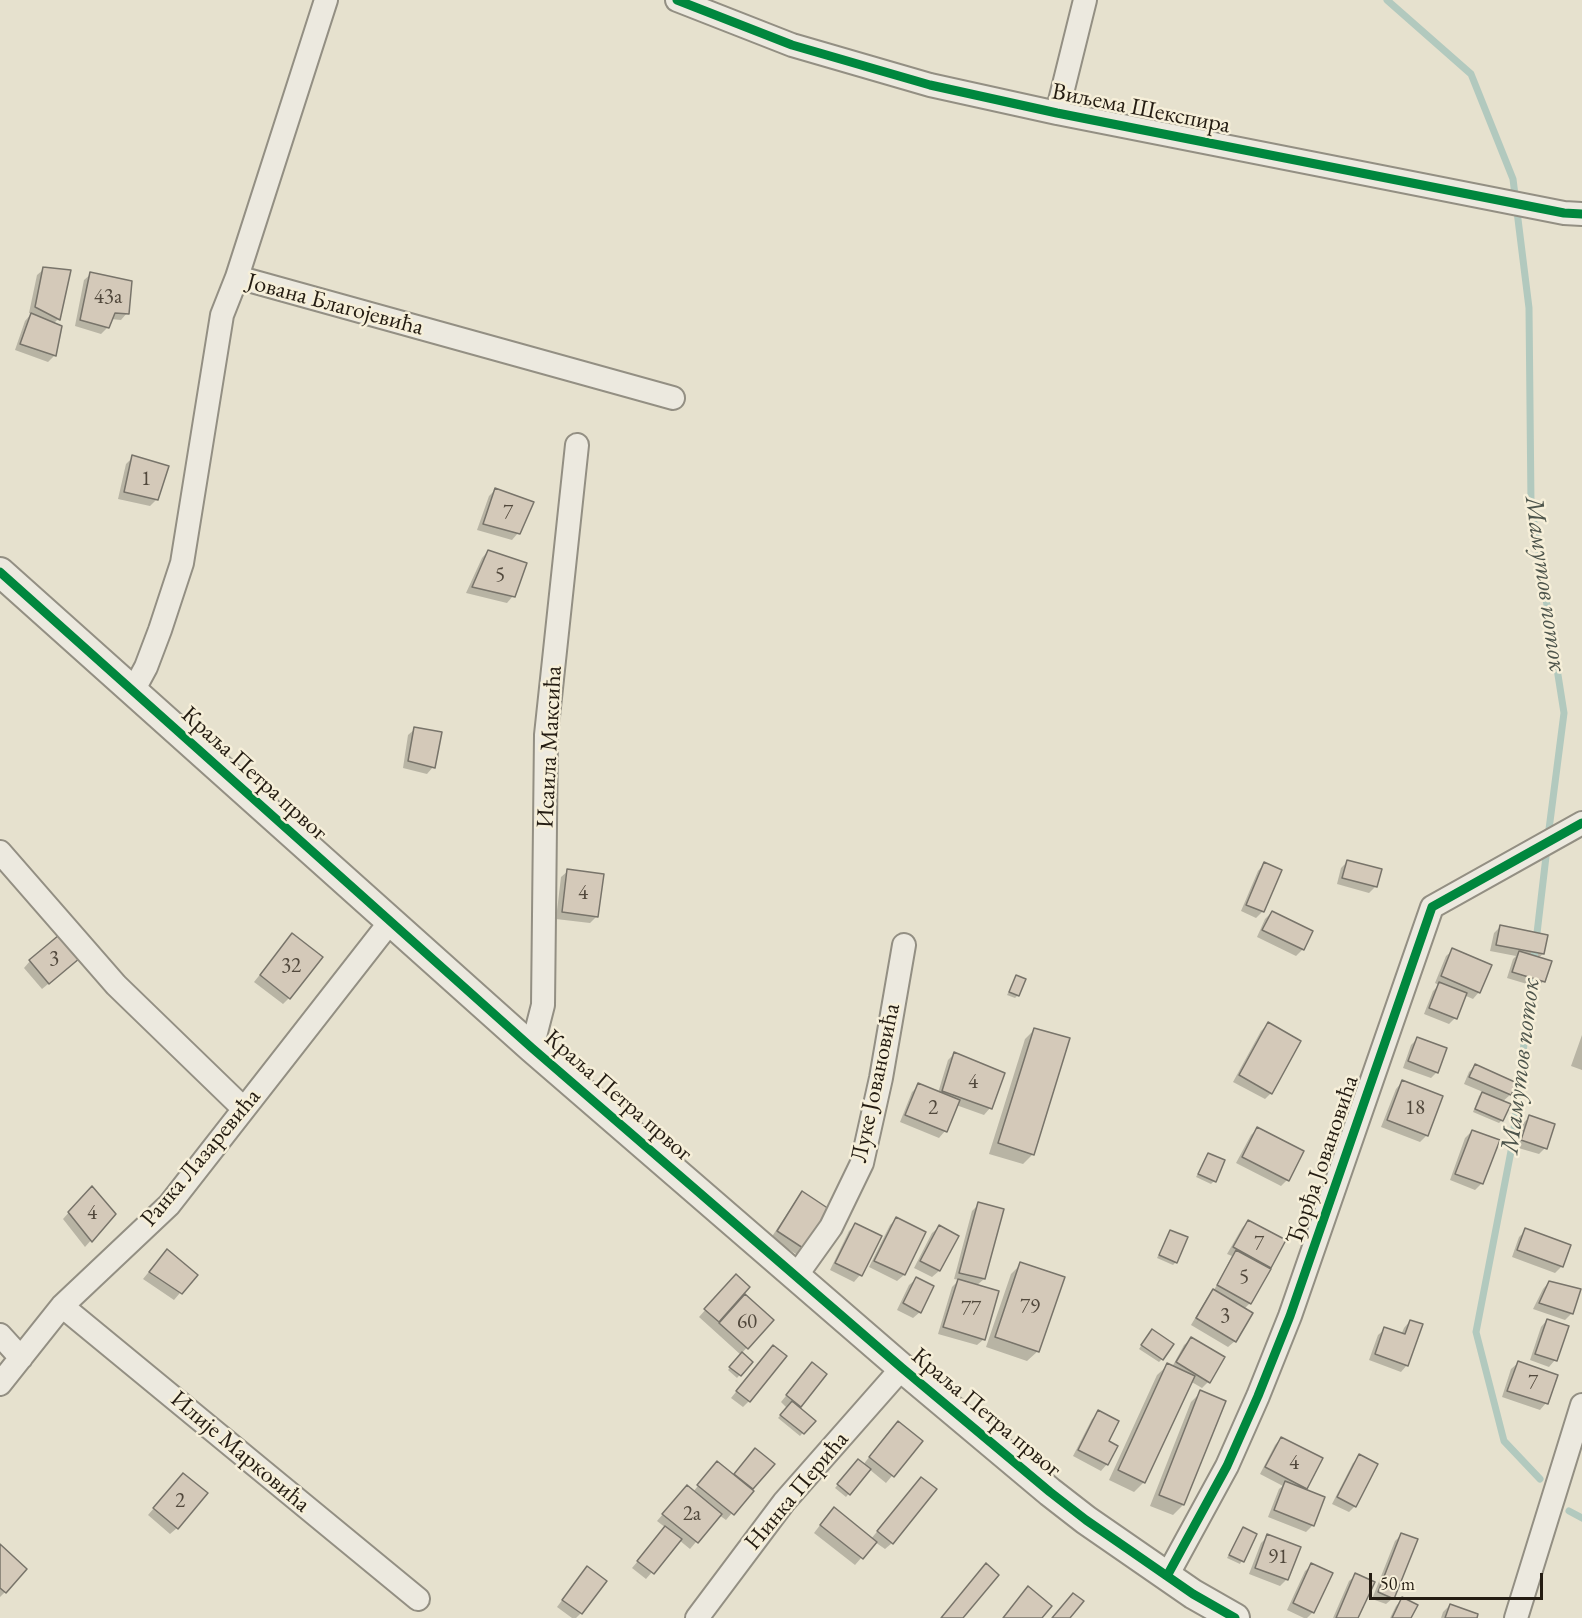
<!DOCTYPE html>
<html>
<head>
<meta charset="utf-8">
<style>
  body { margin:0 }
  #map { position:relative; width:1582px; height:1618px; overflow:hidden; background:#e6e1ce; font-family:"EB Garamond",serif }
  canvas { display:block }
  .scale { position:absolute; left:1369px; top:1573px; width:174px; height:27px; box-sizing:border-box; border:3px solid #241c12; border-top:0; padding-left:8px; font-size:18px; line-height:21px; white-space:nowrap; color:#241c12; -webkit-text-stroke:4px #f6efd9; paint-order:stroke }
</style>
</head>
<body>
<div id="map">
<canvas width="1582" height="1618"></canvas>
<div class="scale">50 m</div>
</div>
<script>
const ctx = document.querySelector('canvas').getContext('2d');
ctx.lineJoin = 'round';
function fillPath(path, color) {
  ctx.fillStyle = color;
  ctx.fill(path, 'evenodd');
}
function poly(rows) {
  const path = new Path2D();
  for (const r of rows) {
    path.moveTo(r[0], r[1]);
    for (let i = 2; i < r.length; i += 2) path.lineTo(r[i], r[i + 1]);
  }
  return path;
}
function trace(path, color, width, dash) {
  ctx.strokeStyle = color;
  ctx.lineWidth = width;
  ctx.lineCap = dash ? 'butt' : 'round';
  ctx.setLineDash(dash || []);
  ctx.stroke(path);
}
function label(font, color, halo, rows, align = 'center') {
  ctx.font = font + ' "EB Garamond",serif';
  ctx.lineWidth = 5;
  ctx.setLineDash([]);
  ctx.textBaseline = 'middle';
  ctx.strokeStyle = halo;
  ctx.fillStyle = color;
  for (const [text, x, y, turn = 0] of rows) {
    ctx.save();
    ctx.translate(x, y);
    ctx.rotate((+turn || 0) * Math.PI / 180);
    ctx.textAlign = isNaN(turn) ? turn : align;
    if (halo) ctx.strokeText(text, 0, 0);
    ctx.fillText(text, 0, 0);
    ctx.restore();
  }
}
const shadow = poly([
  [44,269,69,271,58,319,53,324,55,355,48,362,15,350,25,321,31,314,29,313,37,275],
  [91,274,127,313,121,320,111,319,108,327,101,334,75,326,84,280],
  [133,457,157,499,150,506,118,499,126,464],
  [495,490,518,533,512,540,477,530,489,496],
  [488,551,513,596,507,603,466,593,482,558],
  [415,729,433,767,427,774,403,768,408,735],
  [1348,861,1376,886,1369,893,1337,884,1341,868],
  [1264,864,1263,911,1256,918,1241,911,1258,871],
  [568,871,597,916,590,923,556,919,561,877],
  [1272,912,1311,932,1302,950,1296,956,1257,937,1265,919],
  [1500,927,1543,954,1538,958,1544,981,1537,987,1507,978,1513,959,1516,956,1490,951,1494,933],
  [286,942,289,998,283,1004,254,982],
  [1453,950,1479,992,1473,999,1464,995,1455,1018,1449,1024,1424,1014,1433,991,1439,985,1435,983,1446,956],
  [30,961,71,965,42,989,24,968],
  [1016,977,1018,995,1015,998,1007,995],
  [1268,1024,1271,1093,1265,1099,1233,1082,1261,1031],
  [1035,1029,1033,1154,1023,1164,989,1154,1025,1039],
  [1582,1035,1582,1070,1571,1066],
  [1417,1039,1437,1072,1431,1078,1403,1068,1411,1045],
  [954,1054,990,1108,984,1115,956,1105,945,1131,939,1138,900,1122,912,1092,919,1085,938,1093,948,1060],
  [1475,1066,1515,1083,1510,1095,1502,1102,1502,1120,1499,1123,1473,1112,1479,1096,1483,1092,1464,1084,1469,1072],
  [1402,1082,1427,1135,1420,1142,1381,1127,1396,1089],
  [1530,1117,1545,1148,1539,1154,1515,1147,1523,1123],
  [1257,1129,1287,1180,1281,1186,1236,1163,1251,1135],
  [1472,1131,1482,1183,1475,1190,1450,1180,1465,1138],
  [1208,1155,1214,1181,1211,1184,1196,1177],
  [802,1193,805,1249,799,1256,771,1238,796,1200],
  [85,1194,114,1214,85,1247,63,1219],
  [979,1204,984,1279,976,1286,984,1339,977,1345,938,1334,952,1287,959,1280,954,1279,972,1211],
  [896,1219,924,1232,904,1275,897,1281,869,1267,890,1225],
  [1248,1221,1270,1267,1250,1303,1244,1309,1235,1341,1228,1347,1191,1325,1207,1298,1213,1292,1232,1256,1227,1254,1242,1228],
  [855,1225,880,1237,860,1275,854,1282,830,1270,849,1231],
  [939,1227,957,1236,939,1271,932,1277,914,1268,932,1233],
  [1526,1230,1562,1266,1555,1273,1512,1257,1519,1237],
  [1170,1231,1176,1262,1173,1265,1157,1258],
  [161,1257,195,1275,174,1300,143,1279],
  [1021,1264,1038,1351,1027,1361,986,1347,1011,1274],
  [916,1279,920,1312,913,1318,897,1310,909,1285],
  [730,1282,772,1320,741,1354,751,1362,737,1378,728,1370,741,1355,699,1317],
  [1549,1282,1572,1313,1565,1320,1533,1309,1543,1289],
  [1547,1320,1555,1360,1549,1367,1530,1360,1541,1327],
  [1410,1321,1407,1365,1401,1372,1369,1360,1378,1335,1385,1329,1401,1335,1404,1328],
  [1149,1334,1162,1359,1159,1362,1139,1349],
  [1191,1339,1208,1382,1202,1388,1190,1381,1144,1482,1134,1492,1109,1480,1157,1375,1168,1365,1172,1367,1184,1345],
  [767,1354,749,1401,743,1407,731,1398],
  [1518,1363,1546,1403,1540,1410,1502,1397,1511,1369],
  [806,1371,825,1374,798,1407,813,1421,800,1436,778,1418,787,1408,781,1402],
  [1201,1392,1183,1505,1173,1515,1150,1506,1191,1402],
  [1099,1412,1107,1442,1107,1464,1101,1471,1073,1456,1092,1419],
  [891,1429,921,1441,886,1483,869,1469,846,1497,835,1488,858,1461,863,1465],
  [1281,1438,1306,1488,1304,1490,1323,1498,1312,1526,1306,1532,1268,1517,1279,1489,1283,1486,1260,1474,1275,1445],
  [749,1456,773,1464,726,1520,719,1515,690,1549,679,1540,646,1579,632,1568,666,1528,657,1521,680,1494,693,1492,711,1470,733,1476],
  [1360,1456,1355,1506,1349,1512,1332,1504,1353,1463],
  [177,1481,177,1528,170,1534,148,1515],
  [915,1485,892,1543,885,1549,875,1542,855,1565,814,1533,827,1516,871,1539],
  [1243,1528,1255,1535,1240,1564,1227,1558],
  [1401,1535,1393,1598,1386,1604,1372,1599,1395,1541],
  [1268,1536,1287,1579,1280,1586,1249,1574,1261,1543],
  [0,1546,5,1592,0,1597],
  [1312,1565,1331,1574,1313,1612,1307,1618,1304,1618,1287,1610,1305,1571],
  [581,1575,581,1613,576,1618,572,1618,557,1607],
  [1356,1575,1357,1618,1333,1618,1349,1581],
  [1402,1599,1410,1618,1390,1618,1396,1606],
  [1450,1605,1475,1618,1441,1618,1443,1612]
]);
const stream = poly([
  [1387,0,1471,74,1513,179,1529,308,1531,504,1564,713,1548,837],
  [1540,1479,1504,1441,1476,1332,1512,1146,1547,848],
  [1569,1511,1582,1518]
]);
const building = poly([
  [43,267,71,270,60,320,35,307,43,267],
  [90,272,132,281,129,314,115,313,109,328,80,320,90,272],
  [31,313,62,326,56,356,20,344,31,313],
  [132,455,169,466,158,500,124,492,132,455],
  [495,488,534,502,520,534,483,524,495,488],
  [488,550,527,563,515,597,472,587,488,550],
  [414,727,442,732,435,768,408,761,414,727],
  [1347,860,1382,869,1377,887,1342,878,1347,860],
  [1264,862,1282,870,1264,912,1246,905,1264,862],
  [567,869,604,874,598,917,562,912,567,869],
  [1272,911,1313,931,1304,950,1262,930,1272,911],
  [1500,925,1548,935,1544,954,1496,945,1500,925],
  [292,933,323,957,290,999,260,975,292,933],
  [59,935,80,958,49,984,29,960,59,935],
  [1452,948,1492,965,1480,993,1441,976,1452,948],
  [1519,951,1552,961,1545,982,1512,972,1519,951],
  [1016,975,1026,979,1019,996,1009,992,1016,975],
  [1439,982,1467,993,1457,1019,1429,1008,1439,982],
  [1268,1022,1301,1041,1272,1094,1239,1075,1268,1022],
  [1034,1028,1070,1038,1034,1155,998,1143,1034,1028],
  [1417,1037,1447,1048,1438,1073,1408,1061,1417,1037],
  [954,1052,1005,1073,992,1109,942,1091,954,1052],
  [1475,1064,1517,1083,1511,1095,1469,1077,1475,1064],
  [1402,1080,1443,1096,1428,1136,1387,1120,1402,1080],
  [918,1083,960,1100,947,1132,905,1115,918,1083],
  [1482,1092,1511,1104,1503,1121,1475,1109,1482,1092],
  [1529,1115,1555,1124,1547,1149,1521,1140,1529,1115],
  [1257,1127,1304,1151,1289,1181,1242,1157,1257,1127],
  [1472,1130,1500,1140,1483,1184,1455,1174,1472,1130],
  [1208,1153,1225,1160,1216,1182,1198,1174,1208,1153],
  [92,1186,116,1214,92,1242,68,1212,92,1186],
  [802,1191,832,1211,806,1250,777,1231,802,1191],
  [978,1202,1004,1209,985,1279,959,1273,978,1202],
  [896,1217,926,1232,905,1275,874,1261,896,1217],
  [1248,1220,1286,1240,1271,1268,1233,1247,1248,1220],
  [855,1223,882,1236,862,1276,835,1263,855,1223],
  [939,1225,959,1236,940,1271,920,1261,939,1225],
  [1525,1228,1571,1245,1563,1267,1517,1250,1525,1228],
  [1170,1230,1188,1237,1177,1263,1159,1255,1170,1230],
  [167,1249,198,1275,182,1294,149,1272,167,1249],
  [1236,1250,1271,1269,1251,1304,1217,1285,1236,1250],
  [1020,1262,1065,1277,1039,1352,995,1337,1020,1262],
  [736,1274,750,1287,719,1322,704,1309,736,1274],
  [916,1277,934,1286,921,1313,903,1303,916,1277],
  [958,1279,999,1291,985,1340,943,1327,958,1279],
  [1549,1281,1581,1289,1573,1314,1539,1303,1549,1281],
  [1213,1289,1253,1313,1236,1342,1196,1318,1213,1289],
  [745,1294,774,1320,748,1349,719,1323,745,1294],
  [1547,1319,1569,1326,1557,1361,1535,1354,1547,1319],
  [1410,1320,1423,1324,1408,1366,1375,1354,1384,1327,1405,1334,1410,1320],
  [1152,1329,1174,1344,1163,1360,1141,1345,1152,1329],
  [1191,1337,1225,1357,1210,1383,1176,1362,1191,1337],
  [773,1345,787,1356,750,1402,736,1391,773,1345],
  [742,1352,753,1362,741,1376,729,1367,742,1352],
  [1518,1361,1558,1375,1548,1404,1507,1391,1518,1361],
  [812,1362,827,1374,801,1407,786,1395,812,1362],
  [1167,1363,1195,1376,1145,1483,1118,1470,1167,1363],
  [1200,1390,1226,1401,1184,1505,1159,1495,1200,1390],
  [792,1401,816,1421,804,1434,780,1415,792,1401],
  [1098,1410,1119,1421,1109,1441,1118,1446,1108,1465,1078,1450,1098,1410],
  [898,1421,923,1441,894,1477,869,1457,898,1421],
  [1281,1437,1323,1458,1307,1489,1265,1467,1281,1437],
  [755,1448,775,1464,753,1489,734,1474,755,1448],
  [1359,1454,1378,1464,1356,1507,1337,1497,1359,1454],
  [858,1459,871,1469,850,1495,837,1484,858,1459],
  [717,1461,754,1491,734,1515,697,1485,717,1461],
  [183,1473,208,1493,178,1529,153,1508,183,1473],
  [921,1477,937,1489,893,1544,877,1531,921,1477],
  [1285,1481,1325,1497,1314,1526,1274,1510,1285,1481],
  [687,1485,722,1514,698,1543,662,1514,687,1485],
  [834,1507,877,1542,863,1559,820,1525,834,1507],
  [665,1526,682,1539,654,1574,637,1561,665,1526],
  [1243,1527,1257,1534,1244,1562,1229,1555,1243,1527],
  [1401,1533,1418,1539,1394,1599,1378,1592,1401,1533],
  [1267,1534,1301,1547,1288,1580,1255,1568,1267,1534],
  [0,1544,27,1569,6,1593,0,1588,0,1544],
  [986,1563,999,1575,963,1618,941,1618,986,1563],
  [1311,1563,1333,1573,1314,1613,1293,1603,1311,1563],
  [587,1566,607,1581,582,1614,562,1600,587,1566],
  [1355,1573,1375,1582,1358,1618,1336,1618,1355,1573],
  [1028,1586,1052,1606,1042,1618,1003,1618,1028,1586],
  [1073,1593,1084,1601,1070,1618,1052,1618,1073,1593],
  [1402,1597,1418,1605,1411,1618,1392,1618,1402,1597],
  [1450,1604,1478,1614,1477,1618,1445,1618,1450,1604]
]);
const minor = poly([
  [677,0,792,45,930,85,1057,113,1564,213,1582,214],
  [1057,113,1085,0],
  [237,277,326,0],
  [133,691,146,667,160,630,182,563,222,315,237,277,673,398],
  [0,852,116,985,244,1109],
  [532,1048,543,1005,546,735,577,445],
  [796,1276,831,1227,862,1163,881,1078,904,945],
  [62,1306,418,1599],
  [0,1335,21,1358],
  [0,1384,62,1306,169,1205,390,922],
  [1167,1576,1227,1466,1258,1396,1290,1316,1432,907,1582,823],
  [697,1618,784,1502,902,1368],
  [1516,1618,1582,1405]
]);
const tertiary = poly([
  [0,572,532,1048,902,1368,1050,1492,1086,1520,1193,1594,1235,1618]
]);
const cycleway = poly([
  [677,0,792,45,930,85,1057,113,1564,213,1582,214],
  [0,572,532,1048,902,1368,1050,1492,1086,1520,1193,1594,1235,1618],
  [1167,1576,1227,1466,1258,1396,1290,1316,1432,907,1582,823]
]);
const numberNames = [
  ["43a",108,297],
  ["1",146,479],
  ["7",508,513],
  ["5",500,575],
  ["4",583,893],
  ["3",54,959],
  ["32",291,966],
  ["4",973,1082],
  ["2",933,1108],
  ["18",1415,1108],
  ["4",92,1213],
  ["7",1259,1244],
  ["5",1244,1277],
  ["79",1030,1307],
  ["77",971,1309],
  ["3",1225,1316],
  ["60",747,1322],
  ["7",1533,1383],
  ["4",1294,1463],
  ["2",180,1501],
  ["2a",692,1514],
  ["91",1278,1557]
];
const streetNames = [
  ["Виљема Шекспира",1141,109,11],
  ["Јована Благојевића",335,305,15],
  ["Исаила Максића",550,747,-87],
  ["Краља Петра првог",254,774,42],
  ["Луке Јовановића",876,1083,-78],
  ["Краља Петра првог",618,1096,41],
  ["Ранка Лазаревића",201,1158,-50],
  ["Ђорђа Јовановића",1323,1160,-71],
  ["Краља Петра првог",986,1413,40],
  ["Илије Марковића",240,1452,40],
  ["Нинка Перића",797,1491,-50]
];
const waterNames = [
  ["Мамутов поток",1545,584,82],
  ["Мамутов поток",1521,1066,-83]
];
fillPath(shadow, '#0003');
trace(stream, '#b2c9be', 7);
fillPath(building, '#d4c9b9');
trace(building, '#78746a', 1.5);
trace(minor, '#938f83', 26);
trace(tertiary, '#938f83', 32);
trace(minor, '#ece9df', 22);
trace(tertiary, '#ece9df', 28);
trace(cycleway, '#00873e', 9);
label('21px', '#51483c', null, numberNames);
label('24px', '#241c12', '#f6efd9', streetNames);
label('italic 26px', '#4e554c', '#f6efd9', waterNames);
</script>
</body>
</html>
